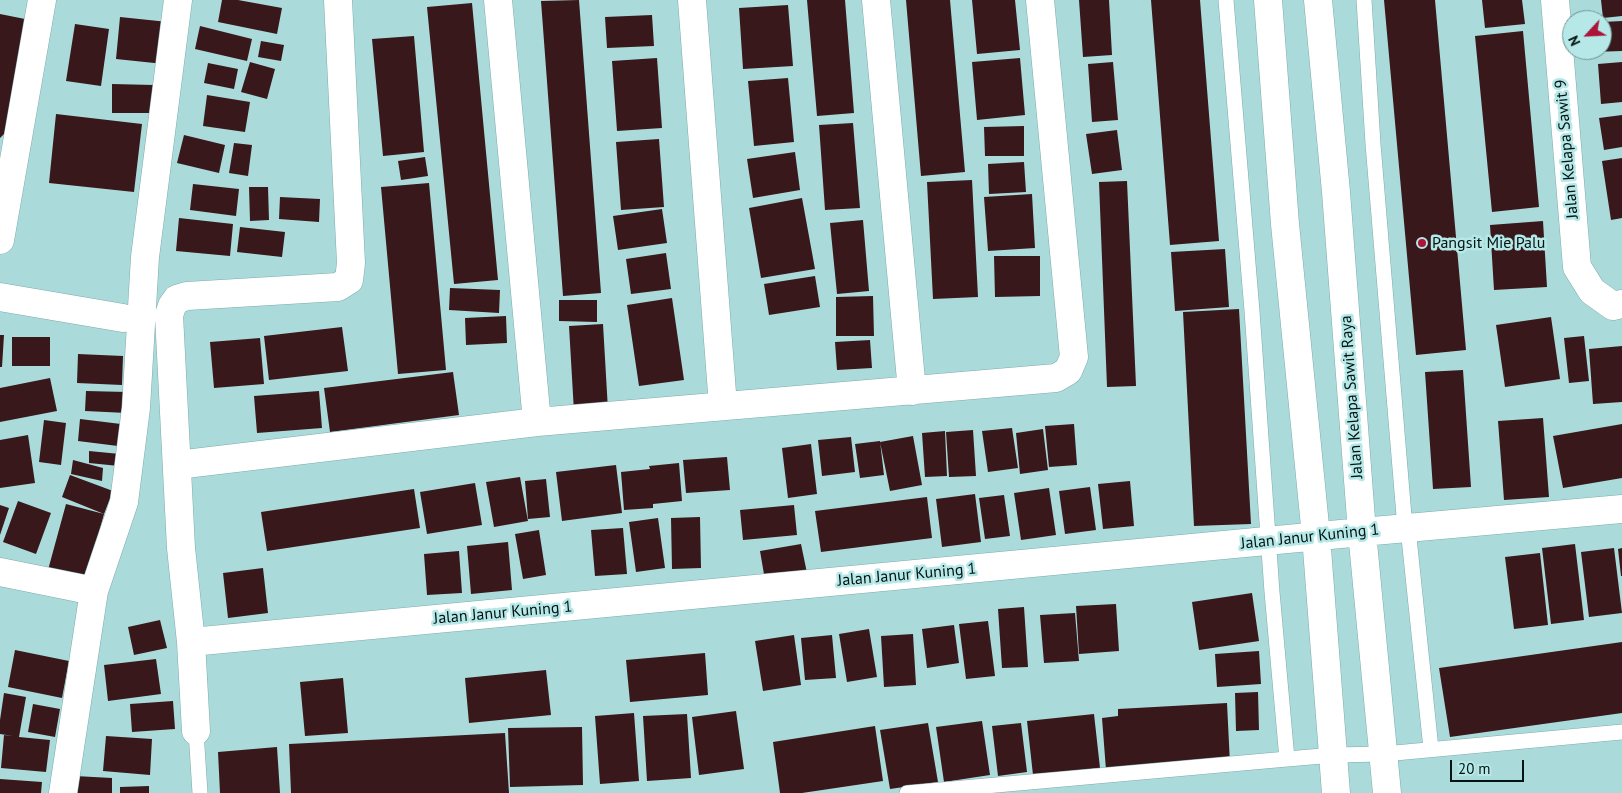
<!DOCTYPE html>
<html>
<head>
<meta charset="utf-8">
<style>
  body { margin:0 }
  #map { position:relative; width:1622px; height:793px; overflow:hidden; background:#aadbda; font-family:"PT Sans",sans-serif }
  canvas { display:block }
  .north { position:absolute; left:1562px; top:10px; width:50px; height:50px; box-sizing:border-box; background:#b6e8e7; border:1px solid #6e9392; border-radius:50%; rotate:245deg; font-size:14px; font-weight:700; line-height:20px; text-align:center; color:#021313 }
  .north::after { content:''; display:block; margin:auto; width:18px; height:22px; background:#ab1539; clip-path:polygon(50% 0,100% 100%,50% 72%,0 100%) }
  .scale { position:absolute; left:1450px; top:760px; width:74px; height:22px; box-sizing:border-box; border:2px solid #021313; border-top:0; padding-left:6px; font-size:15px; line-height:18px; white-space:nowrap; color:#021313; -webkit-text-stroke:4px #b6e8e7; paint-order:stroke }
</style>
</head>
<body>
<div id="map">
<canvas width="1622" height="793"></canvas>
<div class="north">N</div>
<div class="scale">20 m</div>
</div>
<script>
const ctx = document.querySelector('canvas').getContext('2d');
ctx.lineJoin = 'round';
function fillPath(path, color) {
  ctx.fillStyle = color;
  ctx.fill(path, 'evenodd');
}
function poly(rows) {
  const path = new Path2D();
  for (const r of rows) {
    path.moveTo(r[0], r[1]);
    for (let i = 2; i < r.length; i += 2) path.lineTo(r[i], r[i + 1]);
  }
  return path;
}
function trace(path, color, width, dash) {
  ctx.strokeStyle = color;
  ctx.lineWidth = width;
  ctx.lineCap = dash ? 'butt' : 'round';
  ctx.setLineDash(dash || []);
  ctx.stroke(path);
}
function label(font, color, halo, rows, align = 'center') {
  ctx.font = font + ' "PT Sans",sans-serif';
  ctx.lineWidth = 5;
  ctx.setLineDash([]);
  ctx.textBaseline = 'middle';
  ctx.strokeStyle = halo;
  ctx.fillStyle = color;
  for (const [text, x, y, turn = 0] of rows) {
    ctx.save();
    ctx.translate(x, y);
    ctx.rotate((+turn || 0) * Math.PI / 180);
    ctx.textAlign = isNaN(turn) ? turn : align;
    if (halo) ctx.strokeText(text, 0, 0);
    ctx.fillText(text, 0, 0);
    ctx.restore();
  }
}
const building = poly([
  [222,0,238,0,282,8,277,34,218,22],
  [579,0,601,293,563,296,541,1],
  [807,0,845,0,854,113,817,116],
  [906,0,950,0,965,172,921,176],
  [972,0,1015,0,1020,50,977,54],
  [1079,0,1109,0,1112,55,1083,57],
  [1151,0,1200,0,1219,241,1170,245],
  [1384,0,1435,0,1466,350,1416,355],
  [1482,0,1522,0,1525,24,1485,28],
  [1601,0,1622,0,1622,16,1603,18],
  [472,3,498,280,454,284,427,7],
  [788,5,793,66,743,69,739,8],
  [0,14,25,19,5,133,0,138],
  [652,15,654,46,607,48,605,17],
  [120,17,168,22,164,64,116,59],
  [1622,21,1622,51,1593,52,1593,50,1602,50,1602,22],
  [75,24,109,29,101,86,66,81],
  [200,26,252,39,247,61,195,49],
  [1523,31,1539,207,1492,212,1475,36],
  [414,36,424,152,383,156,372,39],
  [261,41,284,45,281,61,258,57],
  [657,58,662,128,617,131,612,61],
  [1020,58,1025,115,977,120,972,62],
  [250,62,275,69,267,99,241,92],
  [1113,62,1118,120,1092,122,1088,64],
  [1622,62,1622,102,1601,104,1598,64],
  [208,63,238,69,234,89,204,83],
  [788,78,794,142,754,146,748,81],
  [112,84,154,85,154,113,112,113],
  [207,95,250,102,245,132,203,126],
  [56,114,142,124,134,192,49,183],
  [1622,115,1622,147,1604,150,1599,118],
  [853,123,860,208,825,210,819,125],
  [1024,126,1024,156,985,156,984,127],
  [1117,130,1122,170,1092,174,1086,134],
  [184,135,225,145,219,173,177,163],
  [659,139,664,207,621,210,616,142],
  [234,143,252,145,248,176,229,173],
  [795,152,800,190,753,198,747,159],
  [425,157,428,176,401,180,398,161],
  [1622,158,1622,218,1611,220,1602,161],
  [1024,162,1026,192,989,194,988,164],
  [972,180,978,297,933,299,927,182],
  [1127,181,1136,386,1107,387,1099,182],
  [429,183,446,370,398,374,381,187],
  [193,184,239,189,236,216,190,210],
  [249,187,268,187,269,220,250,221],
  [1032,194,1035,248,988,251,984,197],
  [280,197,320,199,319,222,279,219],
  [802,198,815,269,761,278,749,208],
  [662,209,667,243,618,250,613,216],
  [179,218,233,224,230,256,176,251],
  [863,220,869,291,837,294,830,223],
  [1543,221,1547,287,1494,290,1490,225],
  [240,227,285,232,282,257,237,252],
  [1225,249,1229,307,1175,311,1171,252],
  [666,253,671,289,631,294,626,259],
  [994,256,1040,256,1040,296,995,297],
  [815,276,820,307,769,315,764,284],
  [450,288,500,290,499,313,449,310],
  [873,296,874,336,836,336,836,297],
  [672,298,684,380,639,386,627,305],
  [559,300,597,300,597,322,559,321],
  [1239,309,1251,524,1194,526,1183,312],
  [506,316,507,343,466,345,465,318],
  [1551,317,1560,379,1505,387,1496,325],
  [603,324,608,410,574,412,569,326],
  [342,327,348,371,269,380,264,336],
  [0,335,4,335,2,367,0,367],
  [1584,336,1589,381,1569,383,1564,338],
  [12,337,50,337,50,366,12,366],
  [260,338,264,384,214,388,210,342],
  [870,340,872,368,837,370,835,342],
  [1622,346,1622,402,1593,404,1589,349],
  [78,354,123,356,122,385,77,383],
  [1463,370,1471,487,1433,489,1425,372],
  [453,372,459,415,330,432,324,388],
  [50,378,57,411,0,422,0,388],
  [86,391,127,392,127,413,85,411],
  [319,391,322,428,257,433,254,396],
  [1543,418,1549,497,1504,500,1498,421],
  [80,419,121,424,118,446,78,441],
  [44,420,66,423,61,465,39,462],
  [1074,424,1077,465,1049,467,1045,426],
  [1622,424,1622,478,1563,488,1553,436],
  [1012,428,1018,468,988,472,982,431],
  [1043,429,1048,470,1020,474,1016,433],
  [973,430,976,476,949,477,946,432],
  [945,431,947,476,925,477,922,433],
  [28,435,35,483,0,488,0,440],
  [913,436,922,485,890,491,880,442],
  [851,437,855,472,822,476,818,440],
  [880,441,884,475,860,478,855,444],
  [811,444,817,494,788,498,782,448],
  [89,451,120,454,119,466,89,463],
  [727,457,730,490,686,493,683,460],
  [73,460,103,468,102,481,71,474],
  [679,463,682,501,653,504,653,508,624,510,621,472,650,469,649,466],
  [616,465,622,513,562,521,556,472],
  [70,475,113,491,104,514,62,497],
  [520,477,528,521,494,527,486,482],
  [546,479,550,517,528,519,525,481],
  [1130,481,1134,526,1103,529,1098,484],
  [475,483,482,525,427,534,420,492],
  [1090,487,1096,530,1065,534,1059,491],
  [1049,488,1056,535,1021,540,1014,493],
  [414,489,420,528,267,551,261,512],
  [975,494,981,542,942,547,936,499],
  [1004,495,1010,536,985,539,979,498],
  [927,497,932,538,821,552,815,511],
  [18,501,51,513,36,554,3,542],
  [66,504,104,514,86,581,48,570],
  [0,505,9,508,0,535],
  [794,505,797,535,743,540,740,510],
  [700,517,701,568,672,569,671,518],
  [658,518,665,568,636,572,629,522],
  [623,528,627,574,595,576,591,530],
  [539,530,546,575,523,579,515,534],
  [508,542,512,590,471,594,467,546],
  [801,544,807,573,765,580,760,551],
  [1575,544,1584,620,1551,624,1542,548],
  [1614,548,1622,613,1589,617,1581,552],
  [1622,548,1622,576,1621,576,1618,549],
  [459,551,462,593,427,595,424,554],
  [1540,553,1548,625,1514,629,1505,557],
  [263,568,268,613,228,618,223,573],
  [1252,593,1259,641,1199,650,1192,602],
  [1116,604,1119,651,1079,654,1076,606],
  [1024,607,1028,667,1002,668,998,609],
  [1075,613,1079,661,1044,663,1040,615],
  [160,620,167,648,134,655,128,627],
  [988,621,995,676,966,679,959,624],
  [954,625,959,663,927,668,922,629],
  [869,629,877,677,847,682,839,634],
  [913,634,916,685,884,687,881,636],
  [794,635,801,685,763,691,755,641],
  [832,635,836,678,805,680,801,638],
  [1622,642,1622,713,1450,737,1439,668],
  [15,650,69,661,62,698,8,687],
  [1259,651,1261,684,1217,687,1215,654],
  [705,653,708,695,630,702,626,660],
  [156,659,161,694,108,701,104,665],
  [546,670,551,715,469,723,465,678],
  [343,678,348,733,305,736,300,682],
  [1258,692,1259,730,1236,731,1235,693],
  [4,693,26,697,19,737,50,740,46,772,1,768,4,735,13,736,0,734,0,720],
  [173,701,175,729,132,732,130,704],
  [1227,703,1230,764,1106,770,1102,718,1118,716,1118,709],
  [33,704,60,709,55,737,28,732],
  [736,711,744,769,699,775,692,717],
  [634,713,639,781,600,784,595,716],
  [687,714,691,778,647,781,643,716],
  [1094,714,1100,768,1033,775,1027,721],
  [982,721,990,775,944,782,936,727],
  [928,723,938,782,890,789,880,730],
  [1021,723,1027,772,998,776,992,726],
  [875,726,883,781,802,793,780,793,773,742],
  [582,727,583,785,510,787,508,728],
  [505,733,509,793,291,793,289,744],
  [106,736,152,739,150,775,103,771],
  [277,747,280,793,220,793,218,752],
  [75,776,112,778,112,793,74,793],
  [0,779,42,782,41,793,0,793],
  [149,786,149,793,120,793,120,787]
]);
const lane = poly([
  [1226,0,1252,311,1272,592,1287,759],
  [1364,0,1373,144,1405,528],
  [1408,528,1431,749],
  [196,731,200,793],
  [907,793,1287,759,1334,755,1384,754,1622,732]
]);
const street = poly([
  [498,0,537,422],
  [692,0,723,406],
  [876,0,912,391],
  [1268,0,1285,224,1316,536,1336,793],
  [1318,0,1336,192,1362,532,1387,793],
  [1555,0,1577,267,1592,291,1613,306,1622,304],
  [0,240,42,0],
  [0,297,123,318],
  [177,465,537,422,1056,378,1068,371,1074,357,1040,0],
  [0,572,94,591],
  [191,642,1362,532,1622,509],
  [196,731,191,642,181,548,169,315,172,306,177,299,187,296,338,287,349,280,351,263,338,0],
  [63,793,94,591,124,502,136,408,145,257,178,0]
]);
const markers = [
  [1422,243,5,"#ab1539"]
];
const streetNames = [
  ["Jalan Kelapa Sawit 9",1567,149,-95],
  ["Jalan Kelapa Sawit Raya",1352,397,-94],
  ["Jalan Janur Kuning 1",1310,537,-6],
  ["Jalan Janur Kuning 1",907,575,-5],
  ["Jalan Janur Kuning 1",503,613,-5]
];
const poiNames = [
  ["Pangsit Mie Palu",1432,243]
];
fillPath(building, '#38181b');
trace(lane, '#7cabab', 16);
trace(street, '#7cabab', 29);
trace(lane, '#fff', 15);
trace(street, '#fff', 28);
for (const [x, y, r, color] of markers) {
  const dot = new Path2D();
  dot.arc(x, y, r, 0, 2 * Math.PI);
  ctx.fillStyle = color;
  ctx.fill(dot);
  trace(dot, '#b6e8e7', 2);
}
label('16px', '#021313', '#b6e8e7', streetNames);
label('16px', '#021313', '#b6e8e7', poiNames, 'left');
</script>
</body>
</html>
